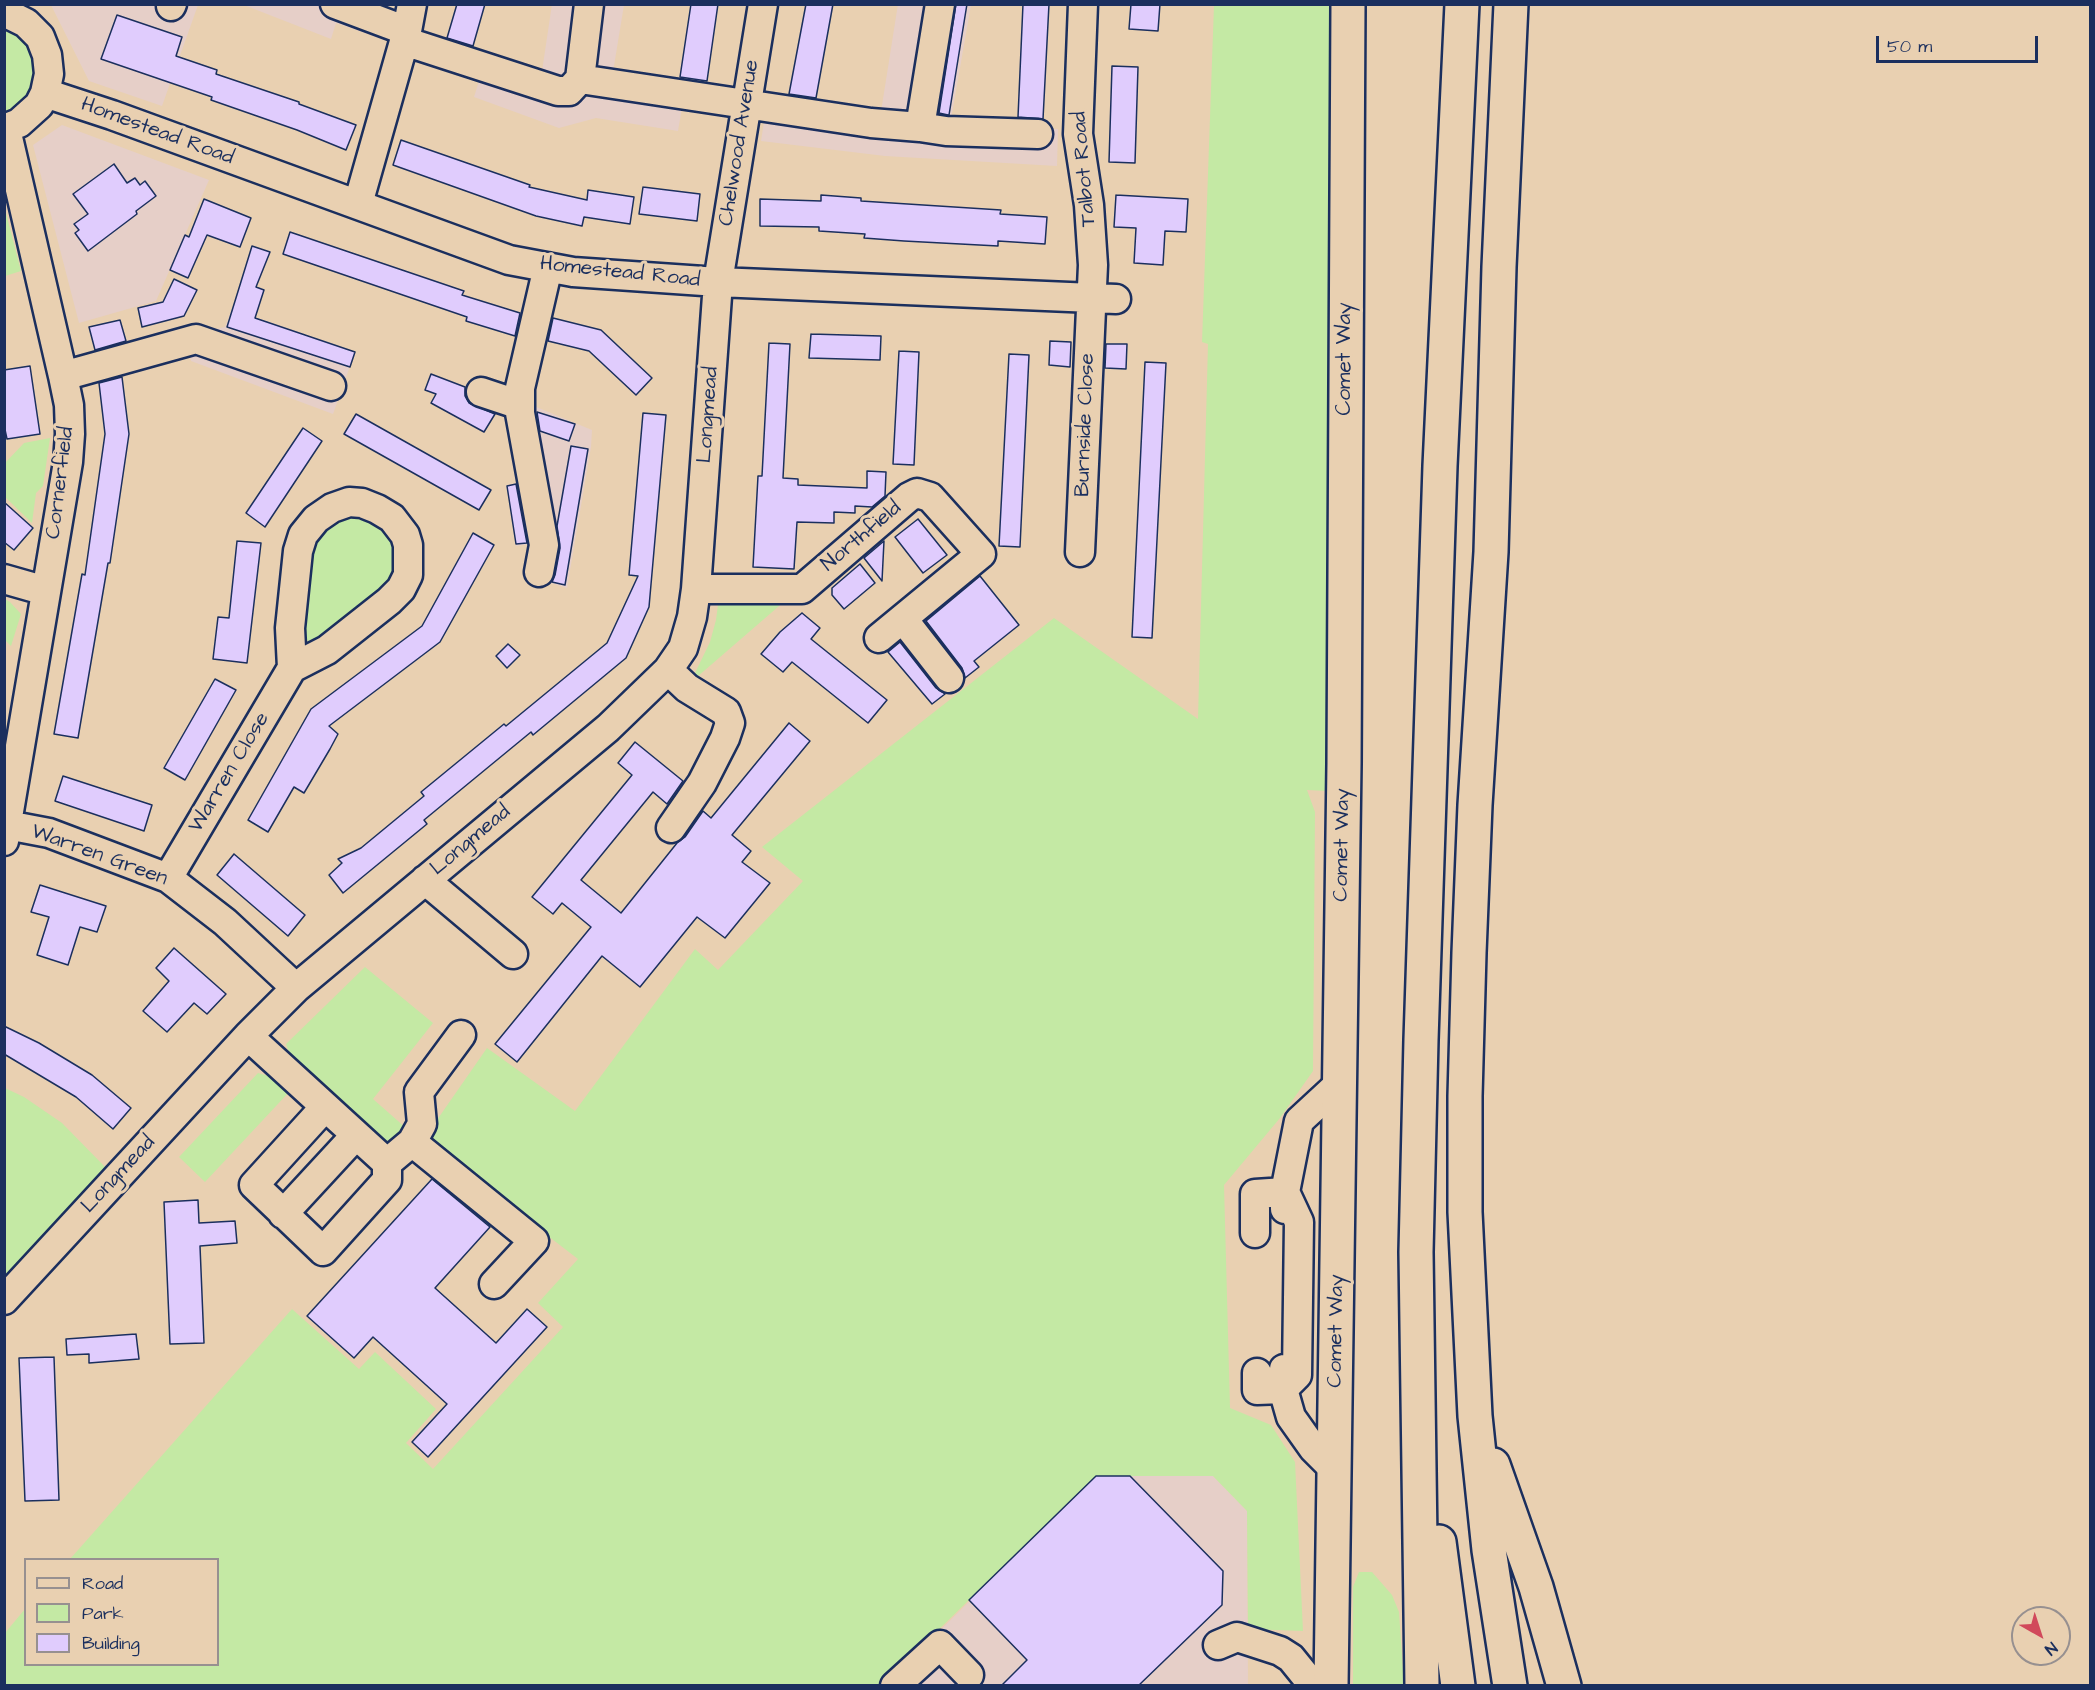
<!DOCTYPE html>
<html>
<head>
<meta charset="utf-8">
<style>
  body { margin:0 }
  #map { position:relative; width:2095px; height:1690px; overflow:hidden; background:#e9d0b1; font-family:"Architects Daughter",sans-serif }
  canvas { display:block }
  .frame { position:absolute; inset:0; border:6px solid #1b2f5e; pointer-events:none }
  .legend { position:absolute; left:24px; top:1558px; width:195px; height:108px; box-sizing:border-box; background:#e9d0b1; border:2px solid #979090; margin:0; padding:8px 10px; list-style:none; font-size:18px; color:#1b2f5e }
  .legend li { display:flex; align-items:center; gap:12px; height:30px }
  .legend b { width:30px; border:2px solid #979090 }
  .north { position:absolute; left:2011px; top:1606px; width:60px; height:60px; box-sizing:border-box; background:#e9d0b1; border:2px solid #979090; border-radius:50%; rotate:141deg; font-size:16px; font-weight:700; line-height:24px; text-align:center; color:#1b2f5e }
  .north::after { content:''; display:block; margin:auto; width:21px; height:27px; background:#d1495b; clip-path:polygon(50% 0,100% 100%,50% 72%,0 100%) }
  .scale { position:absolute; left:1876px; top:36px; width:162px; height:27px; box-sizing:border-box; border:3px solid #1b2f5e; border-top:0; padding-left:8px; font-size:18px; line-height:21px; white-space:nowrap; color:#1b2f5e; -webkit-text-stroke:4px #e9d0b1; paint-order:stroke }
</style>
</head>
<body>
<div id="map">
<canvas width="2095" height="1690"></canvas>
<div class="frame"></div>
<ul class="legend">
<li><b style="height:8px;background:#e9d0b1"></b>Road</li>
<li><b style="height:16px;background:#c4e9a4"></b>Park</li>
<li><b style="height:16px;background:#e0ccfd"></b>Building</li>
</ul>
<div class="north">N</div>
<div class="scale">50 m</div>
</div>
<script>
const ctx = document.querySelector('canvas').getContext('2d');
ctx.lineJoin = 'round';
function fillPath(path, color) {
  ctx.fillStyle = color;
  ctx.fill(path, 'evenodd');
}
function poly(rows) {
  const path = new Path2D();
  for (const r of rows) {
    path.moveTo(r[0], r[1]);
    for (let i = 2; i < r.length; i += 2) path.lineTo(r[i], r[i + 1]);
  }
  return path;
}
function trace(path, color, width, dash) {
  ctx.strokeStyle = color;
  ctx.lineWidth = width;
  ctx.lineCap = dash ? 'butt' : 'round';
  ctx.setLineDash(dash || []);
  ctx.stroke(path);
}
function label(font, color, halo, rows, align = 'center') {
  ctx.font = font + ' "Architects Daughter",sans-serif';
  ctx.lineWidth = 6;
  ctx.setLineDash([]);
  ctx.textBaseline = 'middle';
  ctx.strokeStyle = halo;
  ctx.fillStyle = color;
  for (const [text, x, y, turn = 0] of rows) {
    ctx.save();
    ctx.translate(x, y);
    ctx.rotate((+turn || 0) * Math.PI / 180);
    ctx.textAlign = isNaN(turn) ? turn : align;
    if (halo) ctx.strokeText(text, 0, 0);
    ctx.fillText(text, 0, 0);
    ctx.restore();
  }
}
const built = poly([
  [552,4,624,5,612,78,685,90,678,131,596,118,559,128,474,97,486,59,541,78],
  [898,4,971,5,950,125,1058,129,1057,166,885,156,761,141,767,102,880,118],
  [51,5,198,5,162,106,89,81],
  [244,5,353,5,389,18,382,39,336,23,331,39],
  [62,125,209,180,156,301,79,323,33,145],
  [232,309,355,352,333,414,191,361,187,336,225,327],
  [512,397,592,430,591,447,567,588,528,576,530,544,516,546,507,485,523,482],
  [1096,1476,1213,1476,1247,1511,1248,1685,884,1686]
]);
const green = poly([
  [1214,5,1335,5,1327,791,1307,790,1315,812,1313,1071,1280,1118,1224,1185,1230,1408,1271,1425,1295,1462,1303,1631,1248,1629,1247,1511,1213,1476,1096,1476,882,1685,5,1686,5,1633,25,1609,26,1664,218,1664,218,1560,70,1559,292,1309,359,1369,375,1352,436,1409,406,1443,433,1469,563,1327,538,1303,578,1259,423,1140,487,1048,575,1111,695,949,718,970,803,881,762,847,1054,618,1198,719,1208,344,1202,342],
  [5,27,17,33,28,44,34,58,36,74,32,88,24,101,12,111,5,114],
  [4,205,21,271,5,276,4,276],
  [50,438,43,486,36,493,32,523,5,497,5,463,24,443],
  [332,516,369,516,397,539,396,579,314,645,304,638,301,628,307,545],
  [719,597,786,600,697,677,695,673,710,642,716,620],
  [5,599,10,602,21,614,11,646,5,640],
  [365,967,433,1023,373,1099,406,1128,386,1151,293,1065,286,1044],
  [258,1073,279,1079,291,1090,205,1182,179,1157],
  [5,1088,24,1097,62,1123,109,1171,5,1283],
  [1359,1572,1372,1572,1392,1595,1399,1612,1404,1685,1353,1685,1353,1587]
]);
const building = poly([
  [457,4,485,4,473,46,447,38,457,4],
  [691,4,718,4,707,81,680,77,691,4],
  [806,4,833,4,816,98,789,94,806,4],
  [956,4,967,4,949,115,948,115,939,113,956,4],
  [1023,4,1049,4,1043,119,1018,117,1023,4],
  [1131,4,1160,4,1158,31,1129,29,1131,4],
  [117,15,182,37,176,56,217,70,216,74,299,102,299,104,356,125,346,150,297,130,211,100,212,97,101,59,117,15],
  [1112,66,1138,67,1135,163,1109,162,1112,66],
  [401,140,530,185,529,187,587,200,588,190,634,197,630,224,584,217,582,226,536,216,393,165,401,140],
  [114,164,127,183,135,178,140,185,145,181,156,196,136,211,137,214,88,251,75,233,79,230,74,224,88,214,73,194,114,164],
  [643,187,700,194,697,221,639,214,643,187],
  [821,195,861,198,861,201,1001,210,1000,214,1047,217,1045,244,998,241,998,246,904,241,864,238,865,234,819,231,819,227,760,226,760,199,821,201,821,195],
  [1116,195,1188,199,1186,232,1165,231,1163,265,1134,263,1136,228,1114,227,1116,195],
  [204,199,251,218,240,247,207,235,188,278,170,270,185,235,189,237,204,199],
  [290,232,464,291,462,295,520,313,515,336,466,321,467,317,283,254,290,232],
  [252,246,270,252,256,287,264,290,255,318,355,352,350,367,227,327,252,246],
  [174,279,197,290,184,316,142,327,138,308,163,302,174,279],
  [553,318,601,330,652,378,636,395,589,351,548,341,553,318],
  [120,320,126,341,95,350,89,327,120,320],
  [811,334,881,336,880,360,809,358,811,334],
  [1050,341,1071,342,1070,367,1049,365,1050,341],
  [769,343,790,344,783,478,798,479,798,485,867,488,867,471,886,472,885,496,872,507,855,506,855,513,834,512,834,523,797,522,794,569,753,567,758,476,762,476,769,343],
  [1106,344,1127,344,1126,369,1105,368,1106,344],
  [899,351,919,352,914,465,893,464,899,351],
  [1009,354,1029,355,1020,547,999,546,1009,354],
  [1145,362,1166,363,1152,638,1132,637,1145,362],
  [30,366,40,434,7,439,4,425,4,370,30,366],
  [431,374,465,387,465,396,469,403,495,414,484,432,431,403,436,394,425,390,431,374],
  [122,377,129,434,110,563,108,563,78,738,54,734,82,574,85,575,105,434,99,383,122,377],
  [537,412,575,424,569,441,540,431,537,412],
  [643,413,666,415,649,607,626,658,533,735,531,732,424,820,427,824,343,893,329,875,342,863,338,859,361,848,424,796,421,792,504,724,506,726,607,643,638,576,629,575,643,413],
  [356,414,491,490,479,510,344,434,356,414],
  [303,428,322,441,265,527,246,513,303,428],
  [571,446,588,449,565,585,552,582,555,575,560,548,557,526,571,446],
  [516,484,527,543,516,544,507,486,516,484],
  [4,502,33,528,14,550,4,542,4,502],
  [918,519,947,555,923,573,895,537,918,519],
  [473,533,494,545,440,642,329,726,338,734,330,749,304,793,294,787,268,832,248,820,311,709,422,626,473,533],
  [237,541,261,543,247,663,213,659,218,617,229,618,237,541],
  [884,541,882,581,864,558,884,541],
  [860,564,875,583,844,609,832,595,832,588,860,564],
  [980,576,1019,625,974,661,979,667,965,678,962,668,926,621,980,576],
  [802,613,820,628,811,639,887,700,868,723,792,662,783,672,761,654,780,632,802,613],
  [900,642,936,688,945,694,932,704,888,652,900,642],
  [508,644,520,655,507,668,496,656,508,644],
  [215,679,236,690,185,780,164,768,215,679],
  [789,723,810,741,732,835,751,851,742,862,770,883,725,938,697,917,640,987,602,956,517,1062,495,1044,591,927,562,903,553,914,532,897,632,775,618,763,635,742,683,781,667,804,653,792,581,880,621,913,677,843,685,837,703,811,711,818,789,723],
  [63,776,152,805,144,831,55,801,63,776],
  [234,854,305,915,288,936,217,875,234,854],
  [40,885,106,906,97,932,80,927,68,965,37,955,49,917,31,912,40,885],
  [174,948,226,994,207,1014,194,1003,167,1032,143,1011,169,981,156,968,174,948],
  [4,1026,39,1043,92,1075,131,1108,113,1129,76,1097,4,1054,4,1026],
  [432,1179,490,1227,435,1288,496,1343,527,1309,547,1327,428,1457,412,1442,447,1404,373,1337,354,1358,307,1316,432,1179],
  [198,1200,199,1223,235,1221,237,1243,200,1246,204,1343,170,1344,164,1202,198,1200],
  [136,1334,139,1359,89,1363,89,1354,67,1355,66,1339,136,1334],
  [54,1357,59,1500,25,1501,19,1358,54,1357],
  [1096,1476,1130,1476,1223,1571,1222,1605,1138,1686,1001,1686,1027,1660,969,1600,1096,1476]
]);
const minor = poly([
  [335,4,407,31],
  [171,6,172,4],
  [4,12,26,23,40,37,47,55,49,74,45,93,39,105,19,123,4,129],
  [404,41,558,91,569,91,580,79,871,123,920,127,940,4],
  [580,79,589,4],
  [45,93,112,115,509,260,573,272,718,282,1116,299],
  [920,127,946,131,1038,134],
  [358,204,407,31,412,4],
  [63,376,196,339,331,386],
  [481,392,511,402,520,401],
  [1080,552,1093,265,1089,205,1078,134,1083,4],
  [539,572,544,545,520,413,520,388,548,267],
  [4,579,46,591],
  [696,589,802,589,909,497,917,493,930,497,981,554,879,638],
  [903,619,949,678],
  [668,670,687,688,726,712,730,723,725,738,702,783,671,828],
  [7,825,49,833,168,878,225,922,296,988],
  [4,841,68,462,70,434,69,405,63,376,6,129],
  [168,878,292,668,290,628,298,551,303,535,316,519,332,508,349,502,362,503,377,509,392,518,405,535,408,545,408,575,401,589,389,601,327,650,292,668],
  [425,880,513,954],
  [248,1036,387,1163,387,1180,323,1251,254,1185,325,1107],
  [412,1142,422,1124,419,1092,461,1035],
  [387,1163,412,1142,534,1241,494,1284],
  [283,1214,356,1135],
  [1255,1233,1255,1194,1285,1192,1285,1209],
  [4,1300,248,1036,296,988,608,728,668,670,683,648,692,617,696,589,718,282,763,4],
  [1284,1369,1283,1389,1291,1417,1313,1448,1335,1470],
  [1257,1373,1257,1390,1283,1389,1297,1375,1299,1222,1285,1192,1299,1121,1339,1084],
  [1218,1645,1237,1637,1280,1651,1291,1658,1308,1679,1308,1686],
  [895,1686,940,1645,969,1675]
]);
const major = poly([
  [1331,1686,1344,764,1348,4]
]);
const highway = poly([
  [1493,1465,1536,1587,1564,1686],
  [1439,1542,1458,1686],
  [1422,1686,1416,1252,1421,1040,1440,466,1462,4],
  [1510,1686,1489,1550,1475,1416,1465,1212,1465,1096,1469,953,1475,805,1491,552,1499,267,1511,4]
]);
const streetNames = [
  ["Homestead Road",157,132,20],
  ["Chelwood Avenue",740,143,-81],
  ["Talbot Road",1085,169,-95],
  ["Homestead Road",620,273,6],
  ["Comet Way",1346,359,-90],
  ["Longmead",709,415,-86],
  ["Burnside Close",1086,425,-88],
  ["Cornerfield",61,483,-83],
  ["Northfield",862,537,-40],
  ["Warren Close",230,773,-59],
  ["Longmead",471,841,-40],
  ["Comet Way",1343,845,-89],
  ["Warren Green",99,856,20],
  ["Longmead",119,1175,-47],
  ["Comet Way",1337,1331,-89]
];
fillPath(built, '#e6cfc8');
fillPath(green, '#c4e9a4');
fillPath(building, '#e0ccfd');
trace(building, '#1b2f5e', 1.5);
trace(minor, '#1b2f5e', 33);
trace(major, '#1b2f5e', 38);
trace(highway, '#1b2f5e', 38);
trace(minor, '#e9d0b1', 28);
trace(major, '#e9d0b1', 33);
trace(highway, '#e9d0b1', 33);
label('21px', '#1b2f5e', '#e9d0b1', streetNames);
</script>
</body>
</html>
